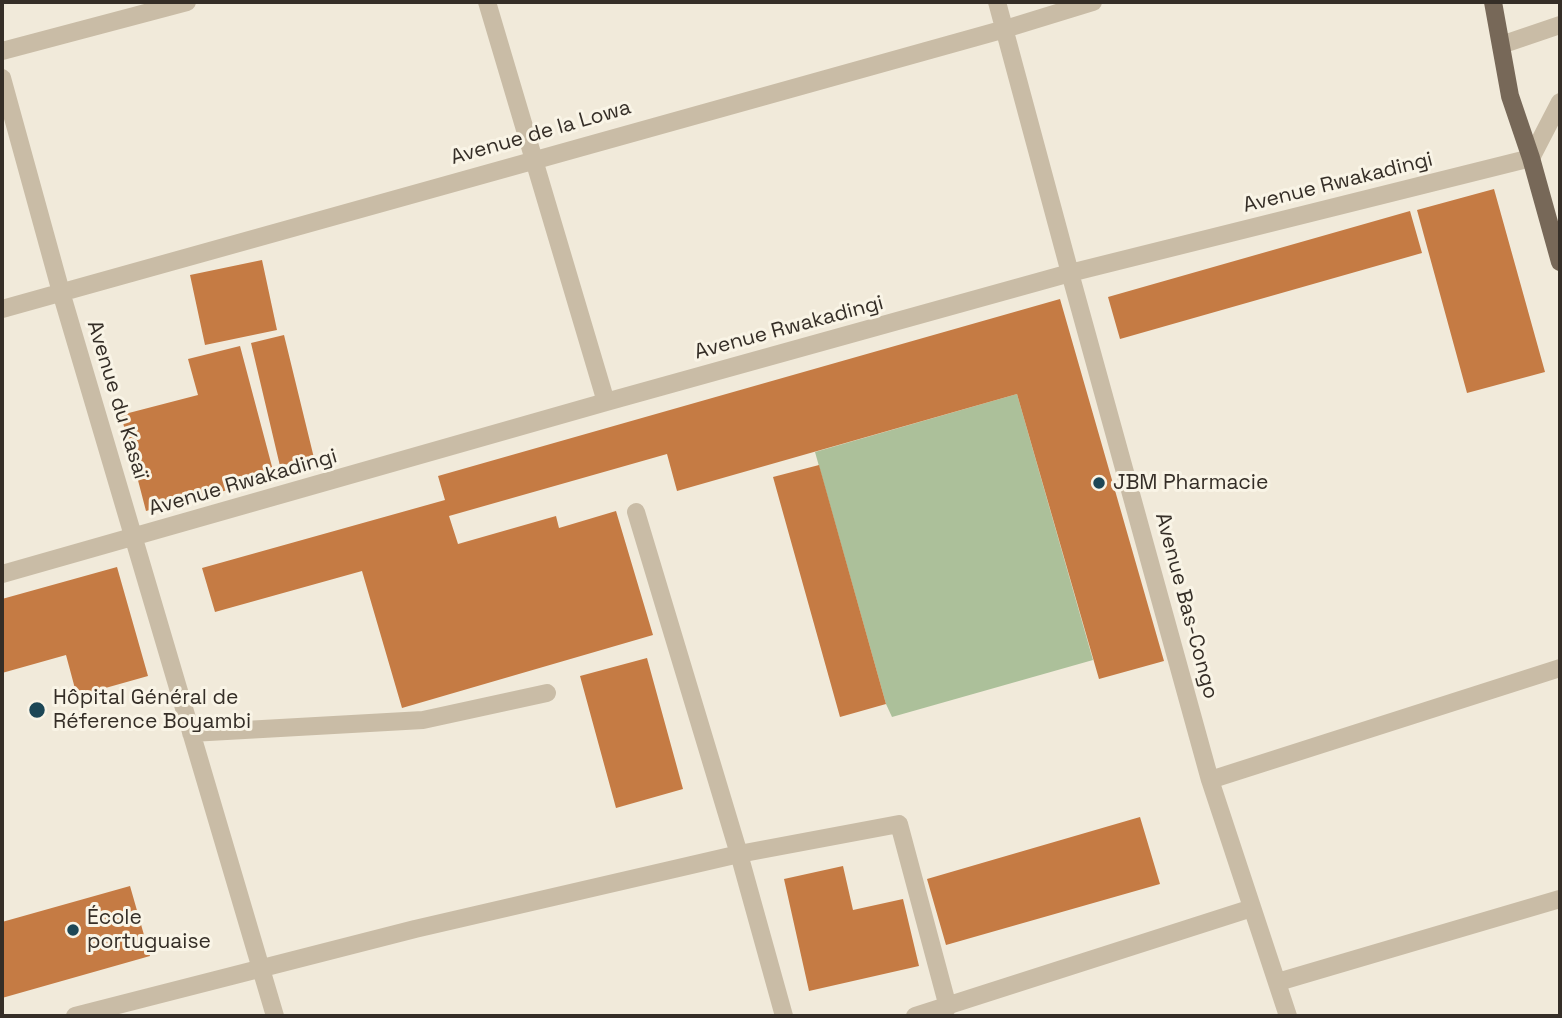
<!DOCTYPE html>
<html>
<head>
<meta charset="utf-8">
<style>
  body { margin:0 }
  #map { position:relative; width:1562px; height:1018px; overflow:hidden; background:#f1eada; font-family:"Space Grotesk",sans-serif }
  canvas { display:block }
  .frame { position:absolute; inset:0; border:4px solid #352e27; pointer-events:none }
</style>
</head>
<body>
<div id="map">
<canvas width="1562" height="1018"></canvas>
<div class="frame"></div>
</div>
<script>
const ctx = document.querySelector('canvas').getContext('2d');
ctx.lineJoin = 'round';
function fillPath(path, color) {
  ctx.fillStyle = color;
  ctx.fill(path, 'evenodd');
}
function poly(rows) {
  const path = new Path2D();
  for (const r of rows) {
    path.moveTo(r[0], r[1]);
    for (let i = 2; i < r.length; i += 2) path.lineTo(r[i], r[i + 1]);
  }
  return path;
}
function trace(path, color, width, dash) {
  ctx.strokeStyle = color;
  ctx.lineWidth = width;
  ctx.lineCap = dash ? 'butt' : 'round';
  ctx.setLineDash(dash || []);
  ctx.stroke(path);
}
function label(font, color, halo, rows, align = 'center') {
  ctx.font = font + ' "Space Grotesk",sans-serif';
  ctx.lineWidth = 6;
  ctx.setLineDash([]);
  ctx.textBaseline = 'middle';
  ctx.strokeStyle = halo;
  ctx.fillStyle = color;
  for (const [text, x, y, turn = 0] of rows) {
    ctx.save();
    ctx.translate(x, y);
    ctx.rotate((+turn || 0) * Math.PI / 180);
    ctx.textAlign = isNaN(turn) ? turn : align;
    if (halo) ctx.strokeText(text, 0, 0);
    ctx.fillText(text, 0, 0);
    ctx.restore();
  }
}
const green = poly([
  [1017,394,1093,660,892,717,886,704,815,452]
]);
const building = poly([
  [1494,189,1545,372,1467,393,1417,210],
  [1410,211,1422,253,1120,339,1108,297],
  [262,260,277,330,205,345,190,275],
  [1060,299,1164,661,1099,679,1017,394,677,491,667,454,449,516,458,544,556,516,559,528,616,511,653,635,402,708,362,571,215,612,202,568,445,500,438,476],
  [284,335,314,458,280,466,251,343],
  [240,346,275,478,146,511,121,415,198,395,188,359],
  [819,465,886,704,840,717,773,477],
  [117,567,148,676,77,696,66,655,2,673,2,599],
  [647,658,683,789,616,808,580,676],
  [1140,817,1160,884,946,945,927,879],
  [843,866,853,910,903,899,919,966,809,991,784,879],
  [130,886,150,956,2,998,2,922]
]);
const minor = poly([
  [487,2,606,402],
  [997,2,1070,273,1210,780,1288,1016],
  [1501,45,1560,25],
  [2,51,187,2],
  [2,78,61,292,275,1016],
  [2,309,1005,29,1093,2],
  [636,512,739,854,784,1016],
  [2,574,606,402,1070,273,1531,158,1560,102],
  [191,733,423,720,547,693],
  [1210,780,1560,668],
  [1278,982,1560,899],
  [75,1016,415,929,739,854,899,824,948,1007],
  [915,1016,1252,908]
]);
const major = poly([
  [1493,2,1510,96,1531,158,1560,262]
]);
const markers = [
  [1099,483,7,"#1d4756"],
  [37,710,9,"#1d4756"],
  [73,930,7,"#1d4756"]
];
const streetNames = [
  ["Avenue de la Lowa",541,133,-16],
  ["Avenue Rwakadingi",1338,183,-14],
  ["Avenue Rwakadingi",789,328,-15],
  ["Avenue du Kasaï",117,400,73],
  ["Avenue Rwakadingi",243,483,-16],
  ["Avenue Bas-Congo",1186,606,75]
];
const poiNames = [
  ["JBM Pharmacie",1113,483],
  ["Hôpital Général de",53,698],
  ["Réference Boyambi",53,722],
  ["École",87,918],
  ["portuguaise",87,942]
];
fillPath(green, '#acc09a');
fillPath(building, '#c57b44');
trace(minor, '#c9bca6', 18);
trace(major, '#776858', 18);
for (const [x, y, r, color] of markers) {
  const dot = new Path2D();
  dot.arc(x, y, r, 0, 2 * Math.PI);
  ctx.fillStyle = color;
  ctx.fill(dot);
  trace(dot, '#f9f4e6', 2.5);
}
label('21px', '#352e27', '#f9f4e6', streetNames);
label('21px', '#352e27', '#f9f4e6', poiNames, 'left');
</script>
</body>
</html>
